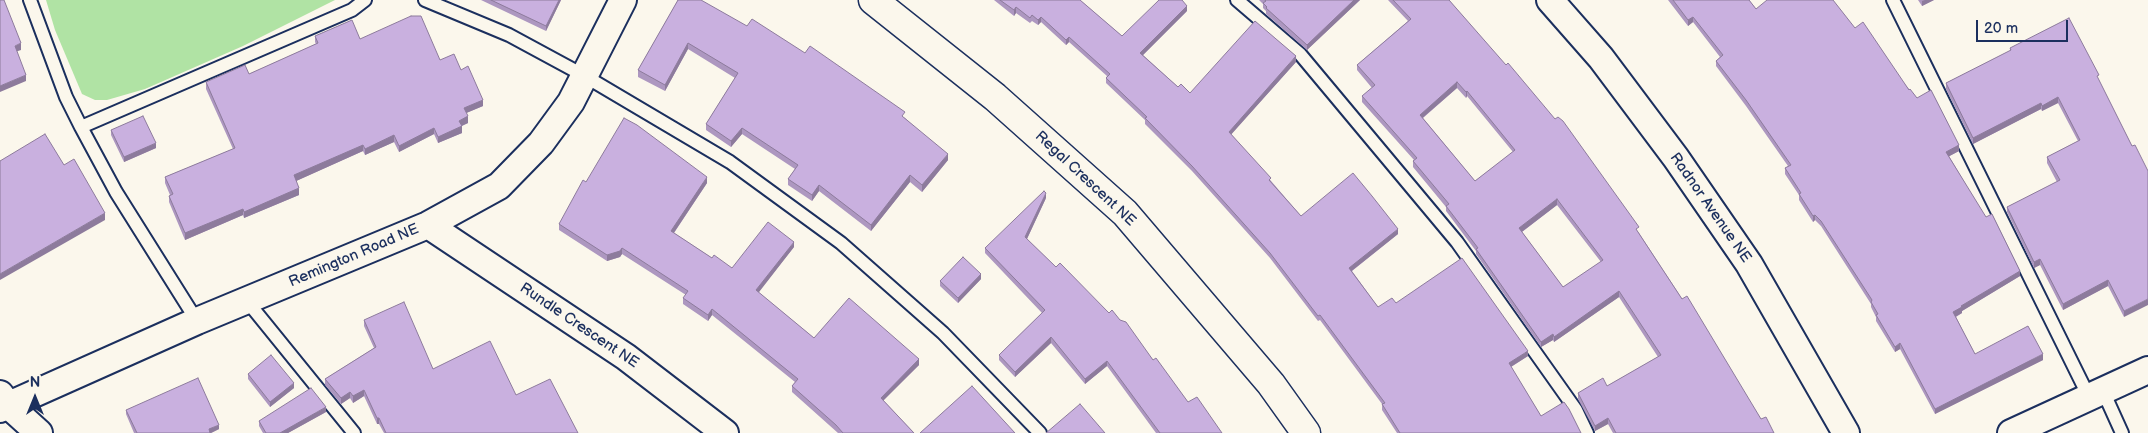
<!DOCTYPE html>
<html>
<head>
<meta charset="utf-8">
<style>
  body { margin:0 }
  #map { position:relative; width:2148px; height:433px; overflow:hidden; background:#fbf7ec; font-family:"Balsamiq Sans",sans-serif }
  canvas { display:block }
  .north { position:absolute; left:10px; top:373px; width:50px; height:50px; -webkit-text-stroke:4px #fbf7ec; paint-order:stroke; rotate:0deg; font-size:14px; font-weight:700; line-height:20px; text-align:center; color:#1b2f5e }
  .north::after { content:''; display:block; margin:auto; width:18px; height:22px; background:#1b2f5e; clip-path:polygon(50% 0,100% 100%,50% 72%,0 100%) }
  .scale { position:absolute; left:1976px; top:20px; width:92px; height:22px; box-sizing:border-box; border:2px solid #1b2f5e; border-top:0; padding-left:6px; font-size:15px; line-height:18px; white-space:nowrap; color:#1b2f5e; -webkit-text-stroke:4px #fbf7ec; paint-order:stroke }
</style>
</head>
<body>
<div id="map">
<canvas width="2148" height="433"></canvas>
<div class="north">N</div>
<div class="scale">20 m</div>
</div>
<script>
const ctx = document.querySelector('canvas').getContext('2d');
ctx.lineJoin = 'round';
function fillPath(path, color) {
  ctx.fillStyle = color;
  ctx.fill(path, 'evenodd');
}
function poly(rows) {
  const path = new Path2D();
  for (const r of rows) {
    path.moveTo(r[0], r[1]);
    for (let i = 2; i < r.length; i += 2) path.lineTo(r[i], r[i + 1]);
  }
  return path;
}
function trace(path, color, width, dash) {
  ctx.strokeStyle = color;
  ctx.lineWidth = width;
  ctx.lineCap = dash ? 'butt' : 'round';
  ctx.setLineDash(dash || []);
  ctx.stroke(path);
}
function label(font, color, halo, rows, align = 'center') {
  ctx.font = font + ' "Balsamiq Sans",sans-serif';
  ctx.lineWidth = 4.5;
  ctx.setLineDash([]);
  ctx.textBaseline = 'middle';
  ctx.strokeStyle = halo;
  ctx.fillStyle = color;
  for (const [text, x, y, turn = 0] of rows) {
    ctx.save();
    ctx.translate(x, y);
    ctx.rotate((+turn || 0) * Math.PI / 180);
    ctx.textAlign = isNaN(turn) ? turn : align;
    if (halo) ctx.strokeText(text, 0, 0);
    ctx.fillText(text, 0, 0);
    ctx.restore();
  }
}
const green = poly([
  [46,0,335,0,243,46,145,89,107,100,95,100,82,94,55,30]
]);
const lane = poly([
  [30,0,66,97,81,127,116,192,197,321],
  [425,0,509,35,583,75,730,162,841,243,943,333,1040,433],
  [1237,0,1300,54,1457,242,1576,410,1587,433],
  [1893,0,2089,397],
  [81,127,352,10,365,0],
  [247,301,354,433],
  [2103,391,2122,433]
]);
const street = poly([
  [1550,0,1601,58,1676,158,1749,264,1846,433],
  [428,225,626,357,725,433],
  [0,394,8,405,39,433],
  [0,409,197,321,428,225,499,186,541,143,571,102,623,0],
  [2011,433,2148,370]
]);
const secondary = poly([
  [873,0,995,97,1125,213,1271,384,1306,433]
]);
const wall = poly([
  [481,0,561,0,546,31],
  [678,0,905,118,948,160,922,192,910,182,871,231,819,191,812,201,788,185,788,179,795,169,742,134,731,147,706,130,706,124,735,78,688,49,665,91,638,77,638,70],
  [994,0,1080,0,1122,36,1187,11,1143,55,1178,87,1190,93,1296,62,1231,134,1301,216,1398,234,1352,271,1378,307,1396,303,1528,356,1511,367,1541,416,1581,433,1397,433,1382,410,1382,404,1320,320,1318,321,1270,258,1192,171,1145,124,1145,120,1106,83,1106,78,1107,76,1069,42,1066,45,1041,22,1038,25,1032,21,1030,23,1016,13,1014,16],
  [1259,0,1360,0,1307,50,1266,14,1266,11,1263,8,1263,4],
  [1388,0,1449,0,1639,233,1761,419,1774,433,1613,433,1608,424,1595,431,1578,399,1578,393,1607,386,1658,357,1619,297,1554,342,1553,340,1541,347,1476,254,1476,251,1446,211,1446,207,1413,167,1413,161,1414,160,1362,102,1362,96,1372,88,1357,70,1357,65,1408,21],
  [1457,88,1466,98,1467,96,1513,152,1475,181,1423,118],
  [1557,205,1601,262,1563,287,1522,232],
  [1668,0,1749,0,1756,9,1855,28,1917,98,1959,151,1949,156,2020,276,1962,311,1962,313,1956,317,1975,354,2043,360,1935,414,1900,349,1895,352,1876,321,1876,317,1871,307,1871,304,1821,226,1815,220,1813,222,1799,200,1799,195,1785,174,1785,168,1788,166,1746,106,1716,66,1716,61,1720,57,1693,22,1688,26],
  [1918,0,1934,0,1922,6],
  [315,36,360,39,440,60,461,70,483,106,466,113,468,123,462,126,462,133,438,143,434,134,399,152,394,142,365,155,363,151,296,181,299,195,244,218,243,215,185,240,169,202,169,196,170,195,165,183,165,177,233,149,206,89,206,82,249,74,316,44,315,42],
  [2010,48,2099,81,2132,146,2124,317,2108,286,2063,310,2040,265,2034,268,2007,212,2007,207,2057,182,2047,163,2047,157,2078,141,2058,103,2042,111,2041,109,1973,144,1946,89,1946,83,2010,51],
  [111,130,156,148,124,162,111,135],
  [586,182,707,183,674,233,712,258,732,268,794,247,758,292,814,338,919,365,883,400,914,433,838,433,792,392,792,386,795,382,712,315,708,321,683,304,683,298,686,295,622,254,620,257,607,261,559,230,559,224],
  [1046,198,1027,239,1056,267,1109,313,1120,320,1188,402,1222,433,1156,433,1107,366,1085,384,1051,343,1015,377,999,360,999,355,1042,313,985,253,985,248],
  [981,279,958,303,940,286,940,281],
  [364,320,433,369,516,395,578,433,384,433,379,424,377,424,364,396,353,403,350,398,341,404,325,385,325,379,374,348,364,326],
  [248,374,294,388,270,407,248,379],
  [126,410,219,429,211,433,134,433,126,414],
  [326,412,288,433,263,433,259,426,259,421]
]);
const shadedWall = poly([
  [559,0,561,0,546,31,546,26],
  [1354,0,1360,0,1307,50,1307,45],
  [1925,0,1934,0,1922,6,1922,1],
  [1187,6,1187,11,1140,58,1140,53],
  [1016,7,1016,13,1014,16,1014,10],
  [1041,17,1041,22,1038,25,1038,20],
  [1693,17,1693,22,1688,26,1688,20],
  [1069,37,1069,42,1066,45,1066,40],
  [21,43,21,50,15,52,15,46],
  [688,43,688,49,665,91,665,85],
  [1296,56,1296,62,1229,137,1229,132],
  [26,75,26,81,0,92,0,86],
  [1457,82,1457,88,1420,120,1420,115],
  [1467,91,1467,96,1466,98,1466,92],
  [2058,97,2058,103,2042,111,2042,106],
  [483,100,483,106,464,114,464,108],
  [2041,103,2041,109,1973,144,1973,138],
  [468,116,468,123,459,127,459,121],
  [462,126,462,133,438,143,438,137],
  [434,128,434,134,399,152,399,146],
  [742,128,742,134,731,147,731,141],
  [394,135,394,142,365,155,365,149],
  [156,143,156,148,124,162,124,157],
  [363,145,363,151,294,182,294,175],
  [1959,145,1959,151,1946,158,1946,152],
  [948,154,948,160,922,192,922,185],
  [910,175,910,182,871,231,871,225],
  [707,177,707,183,671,237,671,231],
  [819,185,819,191,812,201,812,195],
  [299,188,299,195,244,218,244,212],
  [1046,193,1046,198,1025,243,1025,237],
  [1557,199,1557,205,1519,234,1519,228],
  [243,209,243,215,185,240,185,233],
  [105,213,105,220,0,280,0,274],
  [1815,215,1815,220,1813,222,1813,216],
  [1398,229,1398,234,1349,273,1349,268],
  [794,242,794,247,756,296,756,290],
  [622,248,622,254,620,257,607,261,607,255],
  [2040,259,2040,265,2034,268,2034,262],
  [2020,271,2020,276,1962,311,1962,313,1953,318,1953,312,1961,306],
  [981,274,981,279,958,303,958,298],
  [2108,280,2108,286,2063,310,2063,304],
  [1619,291,1619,297,1554,342,1554,337],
  [2148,299,2148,305,2124,317,2124,311],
  [712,309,712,315,708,321,708,315],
  [1553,334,1553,340,1541,347,1541,342],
  [1051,337,1051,343,1015,377,1015,372],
  [1900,343,1900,349,1895,352,1895,347],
  [1528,351,1528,356,1509,368,1509,363],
  [2043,354,2043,360,1935,414,1935,409],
  [919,359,919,365,881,403,881,398],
  [1107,361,1107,366,1085,384,1085,379],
  [294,383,294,388,270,407,270,402],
  [364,390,364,396,353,403,353,396],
  [350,392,350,398,341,404,341,398],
  [326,407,326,412,288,433,280,433],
  [377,418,379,418,379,424,377,424],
  [1608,418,1608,424,1595,431,1595,426],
  [219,425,219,429,211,433,209,433,209,429]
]);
const building = poly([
  [0,0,4,0,21,43,15,46,26,75,0,86,0,0],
  [491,0,559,0,546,26,491,0],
  [678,0,701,0,747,26,752,19,805,53,810,46,905,112,902,116,948,154,922,185,910,175,871,225,819,185,812,195,788,179,798,165,742,128,731,141,706,124,738,73,688,43,665,85,638,70,678,0],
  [1000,0,1080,0,1122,36,1159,0,1182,0,1187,6,1140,53,1178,87,1181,84,1190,93,1255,21,1296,56,1229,132,1271,178,1269,180,1301,216,1353,173,1372,196,1398,229,1349,268,1378,307,1392,298,1396,303,1462,258,1528,351,1509,363,1541,416,1564,402,1569,409,1581,433,1400,433,1382,404,1385,403,1320,315,1318,316,1270,253,1192,166,1145,118,1147,117,1106,78,1110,74,1069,37,1066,40,1041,17,1038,20,1032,15,1030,18,1016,7,1014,10,1000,0],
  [1265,0,1354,0,1307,45,1266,8,1267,7,1263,3,1266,1,1265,0],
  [1393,0,1449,0,1506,65,1508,63,1555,119,1558,117,1563,121,1639,227,1636,229,1682,299,1687,296,1761,419,1766,417,1774,433,1616,433,1608,418,1595,426,1578,393,1603,378,1607,386,1661,355,1619,291,1554,337,1553,334,1541,342,1476,249,1478,248,1446,206,1449,204,1413,161,1417,158,1362,96,1375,85,1357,65,1411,19,1393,0],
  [1457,82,1466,92,1467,91,1515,150,1475,181,1420,115,1457,82],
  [1557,199,1603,260,1563,287,1519,228,1557,199],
  [1673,0,1749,0,1756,9,1767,0,1833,0,1855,28,1863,22,1909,90,1910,89,1917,98,1931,90,1959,145,1946,152,1986,217,1992,214,2020,271,1961,306,1962,307,1953,312,1975,354,2028,326,2043,354,1935,409,1900,343,1895,347,1876,315,1878,314,1871,302,1872,300,1821,221,1815,215,1813,216,1799,194,1801,193,1785,168,1791,165,1746,100,1716,61,1723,55,1693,17,1688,20,1673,0],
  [411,16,421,16,440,60,454,54,461,70,468,66,483,100,464,108,468,116,459,121,462,126,438,137,434,128,399,146,394,135,365,149,363,145,294,175,299,188,244,212,243,209,185,233,169,196,173,194,165,177,235,148,206,82,245,65,249,74,318,43,315,36,352,20,360,39,411,16],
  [2069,18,2099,75,2097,76,2132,146,2135,145,2148,171,2148,299,2124,311,2108,280,2063,304,2040,259,2034,262,2007,207,2060,180,2047,157,2080,140,2058,97,2042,106,2041,103,1973,138,1946,83,2011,50,2010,48,2069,18],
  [143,116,156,143,124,157,111,130,143,116],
  [624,118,637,125,707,177,671,231,712,258,714,255,732,268,768,222,794,242,756,290,814,338,849,298,919,359,881,398,914,433,843,433,836,425,792,386,798,379,712,309,708,315,683,298,688,291,622,248,620,251,607,255,559,224,583,180,586,182,624,118],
  [45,134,64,165,74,159,105,213,0,274,0,161,45,134],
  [1044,191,1046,193,1025,237,1056,267,1060,263,1109,313,1112,310,1120,320,1126,322,1153,360,1156,358,1188,402,1197,397,1222,433,1160,433,1107,361,1085,379,1051,337,1015,372,999,355,1045,310,985,248,1044,191],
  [963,257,981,274,958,298,940,281,963,257],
  [404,302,433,369,490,341,516,395,550,379,578,433,386,433,379,418,377,418,364,390,353,396,350,392,341,398,325,379,376,347,364,320,404,302],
  [271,355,294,383,270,402,248,374,271,355],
  [198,378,219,425,209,429,210,433,137,433,126,410,198,378],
  [972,386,1015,433,920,433,972,386],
  [311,388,326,407,280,433,266,433,259,421,311,388],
  [1080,404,1105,433,1046,433,1080,404]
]);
const streetNames = [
  ["Regal Crescent NE",1085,179,43],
  ["Radnor Avenue NE",1710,208,55],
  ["Remington Road NE",354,256,-23],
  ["Rundle Crescent NE",579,326,34]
];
fillPath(green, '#b0e3a4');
trace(lane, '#1b2f5e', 16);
trace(street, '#1b2f5e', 30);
trace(secondary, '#1b2f5e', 31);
trace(lane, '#fbf7ec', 12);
trace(street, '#fbf7ec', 26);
trace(secondary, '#fbf7ec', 28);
fillPath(wall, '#ad97c0');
fillPath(shadedWall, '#8d7b9c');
fillPath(building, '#c9b0df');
trace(building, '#8d7b9c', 1);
label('15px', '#1b2f5e', '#fbf7ec', streetNames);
</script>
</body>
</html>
